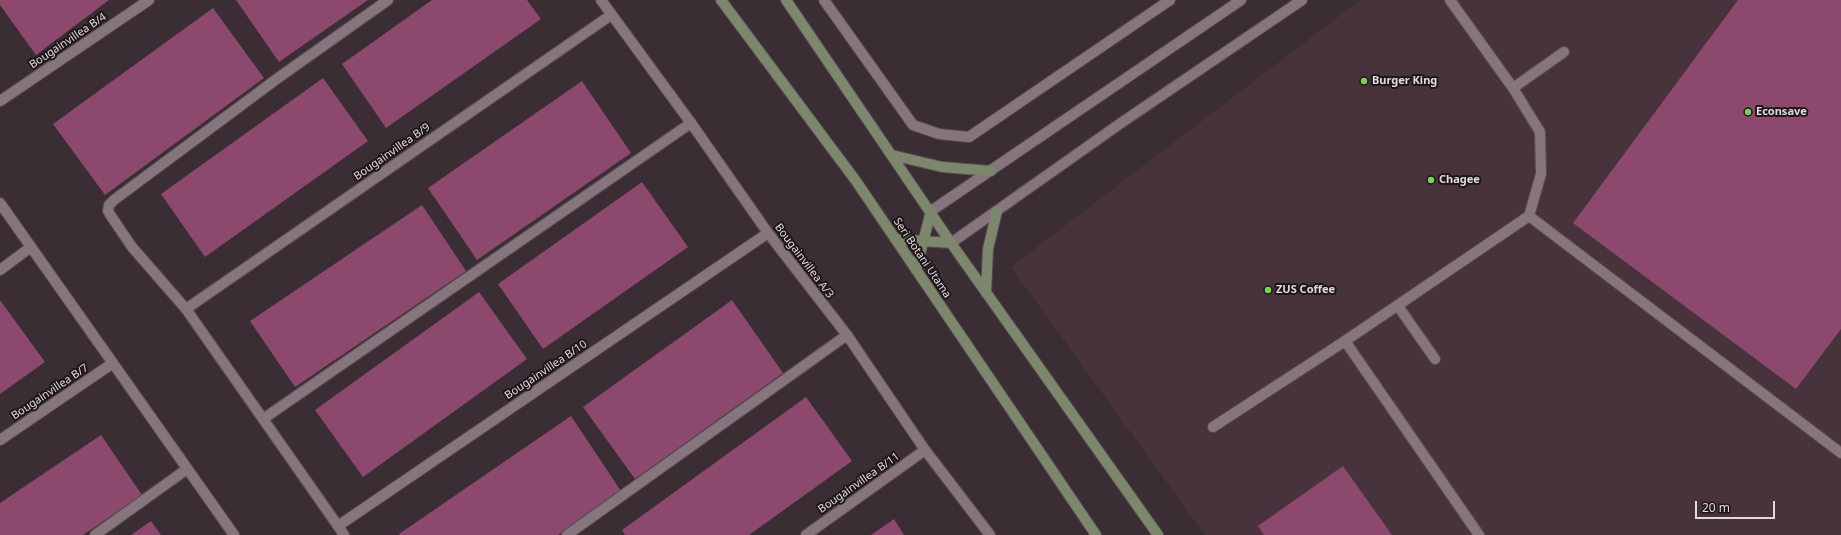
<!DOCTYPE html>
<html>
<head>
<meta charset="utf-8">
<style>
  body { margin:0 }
  #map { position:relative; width:1841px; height:535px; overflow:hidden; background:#3b2d34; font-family:"Noto Sans",sans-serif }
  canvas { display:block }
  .scale { position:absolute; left:1695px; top:501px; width:80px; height:18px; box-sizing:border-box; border:2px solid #e2d9dd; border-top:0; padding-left:5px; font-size:12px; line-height:14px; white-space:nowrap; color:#e2d9dd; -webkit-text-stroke:3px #1e171a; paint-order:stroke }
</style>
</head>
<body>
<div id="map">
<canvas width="1841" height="535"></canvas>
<div class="scale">20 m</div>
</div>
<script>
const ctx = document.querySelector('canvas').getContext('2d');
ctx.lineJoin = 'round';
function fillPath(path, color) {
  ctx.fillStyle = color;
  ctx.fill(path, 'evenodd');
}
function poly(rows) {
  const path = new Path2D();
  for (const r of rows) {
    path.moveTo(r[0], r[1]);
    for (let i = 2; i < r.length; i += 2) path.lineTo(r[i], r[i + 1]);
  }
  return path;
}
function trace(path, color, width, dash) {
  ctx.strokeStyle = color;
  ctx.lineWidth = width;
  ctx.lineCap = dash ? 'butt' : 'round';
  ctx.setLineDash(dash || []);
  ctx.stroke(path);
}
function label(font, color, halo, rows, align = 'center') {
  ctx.font = font + ' "Noto Sans",sans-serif';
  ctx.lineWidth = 4;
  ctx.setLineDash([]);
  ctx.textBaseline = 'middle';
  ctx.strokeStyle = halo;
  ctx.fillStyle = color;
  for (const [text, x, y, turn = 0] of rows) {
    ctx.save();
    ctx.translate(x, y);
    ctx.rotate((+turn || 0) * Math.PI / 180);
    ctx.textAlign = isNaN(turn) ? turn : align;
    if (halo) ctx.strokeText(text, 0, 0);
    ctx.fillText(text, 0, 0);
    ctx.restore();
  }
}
const built = poly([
  [1360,0,1841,0,1841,535,1205,535,1011,267]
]);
const building = poly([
  [0,0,109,0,36,55,0,5],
  [236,0,368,0,279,62],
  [432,0,527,0,541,19,386,128,342,64],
  [1738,0,1841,0,1841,329,1796,389,1573,223],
  [213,8,264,78,105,195,53,124],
  [323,78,368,141,205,257,161,194],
  [582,81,631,153,477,260,428,188],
  [642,182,688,247,543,349,498,284],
  [422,205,466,271,295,387,250,321],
  [479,292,527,359,363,477,315,410],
  [0,300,45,362,0,394],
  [732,300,783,373,635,479,583,407],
  [806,397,852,461,749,535,625,535,622,530],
  [571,416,621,491,558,535,400,535,399,534],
  [101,435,142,495,83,535,0,535,0,503],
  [1343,466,1392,535,1264,535,1258,526],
  [894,519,904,535,871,535],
  [151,521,161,535,131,535]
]);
const lane = poly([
  [824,0,913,125,939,134,969,137,1170,0],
  [1450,0,1513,88,1540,132,1541,174,1529,216,1345,341,1479,535],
  [1513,88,1564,52],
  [1529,216,1841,453],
  [0,270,31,247],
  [1398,306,1435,359],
  [186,309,132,247,111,216,108,211,109,205,114,200,278,78,388,0],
  [263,419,691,123],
  [1213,427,1345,341],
  [338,526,344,535],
  [95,535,187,469],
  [567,535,847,335]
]);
const street = poly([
  [601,0,691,123,768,233,847,335,925,450,990,535],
  [611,15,186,309,338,526,768,233],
  [0,101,149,0],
  [0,203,234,535],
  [931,211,1241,0],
  [951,243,1121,123,1302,0],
  [0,440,113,363],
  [806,535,925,450]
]);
const secondary = poly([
  [721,0,856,181,1096,535],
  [786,0,951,243,1158,535],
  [892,155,942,167,991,171],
  [895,239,951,243],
  [916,270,931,211],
  [986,293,988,249,997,211]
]);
const markers = [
  [1364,81,4,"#79d157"],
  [1748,112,4,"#79d157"],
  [1431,180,4,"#79d157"],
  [1268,290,4,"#79d157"]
];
const streetNames = [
  ["Bougainvillea B/4",68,41,-34],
  ["Bougainvillea B/9",392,152,-35],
  ["Seri Botani Utama",922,258,56],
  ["Bougainvillea A/3",804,261,53],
  ["Bougainvillea B/10",546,370,-34],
  ["Bougainvillea B/7",50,392,-34],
  ["Bougainvillea B/11",859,483,-35]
];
const poiNames = [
  ["Burger King",1372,81],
  ["Econsave",1756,112],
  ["Chagee",1439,180],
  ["ZUS Coffee",1276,290]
];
fillPath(built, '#48333d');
fillPath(building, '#8d486d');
trace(lane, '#584c51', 12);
trace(street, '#584c51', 12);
trace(secondary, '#584c51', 12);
trace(lane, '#86757d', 10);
trace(street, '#86757d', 10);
trace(secondary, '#7c876d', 10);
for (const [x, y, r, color] of markers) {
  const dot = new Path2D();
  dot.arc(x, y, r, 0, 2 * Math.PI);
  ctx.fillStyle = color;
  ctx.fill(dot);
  trace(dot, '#1e171a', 1.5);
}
label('11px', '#e2d9dd', '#1e171a', streetNames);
label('bold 11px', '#e2d9dd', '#1e171a', poiNames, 'left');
</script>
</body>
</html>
